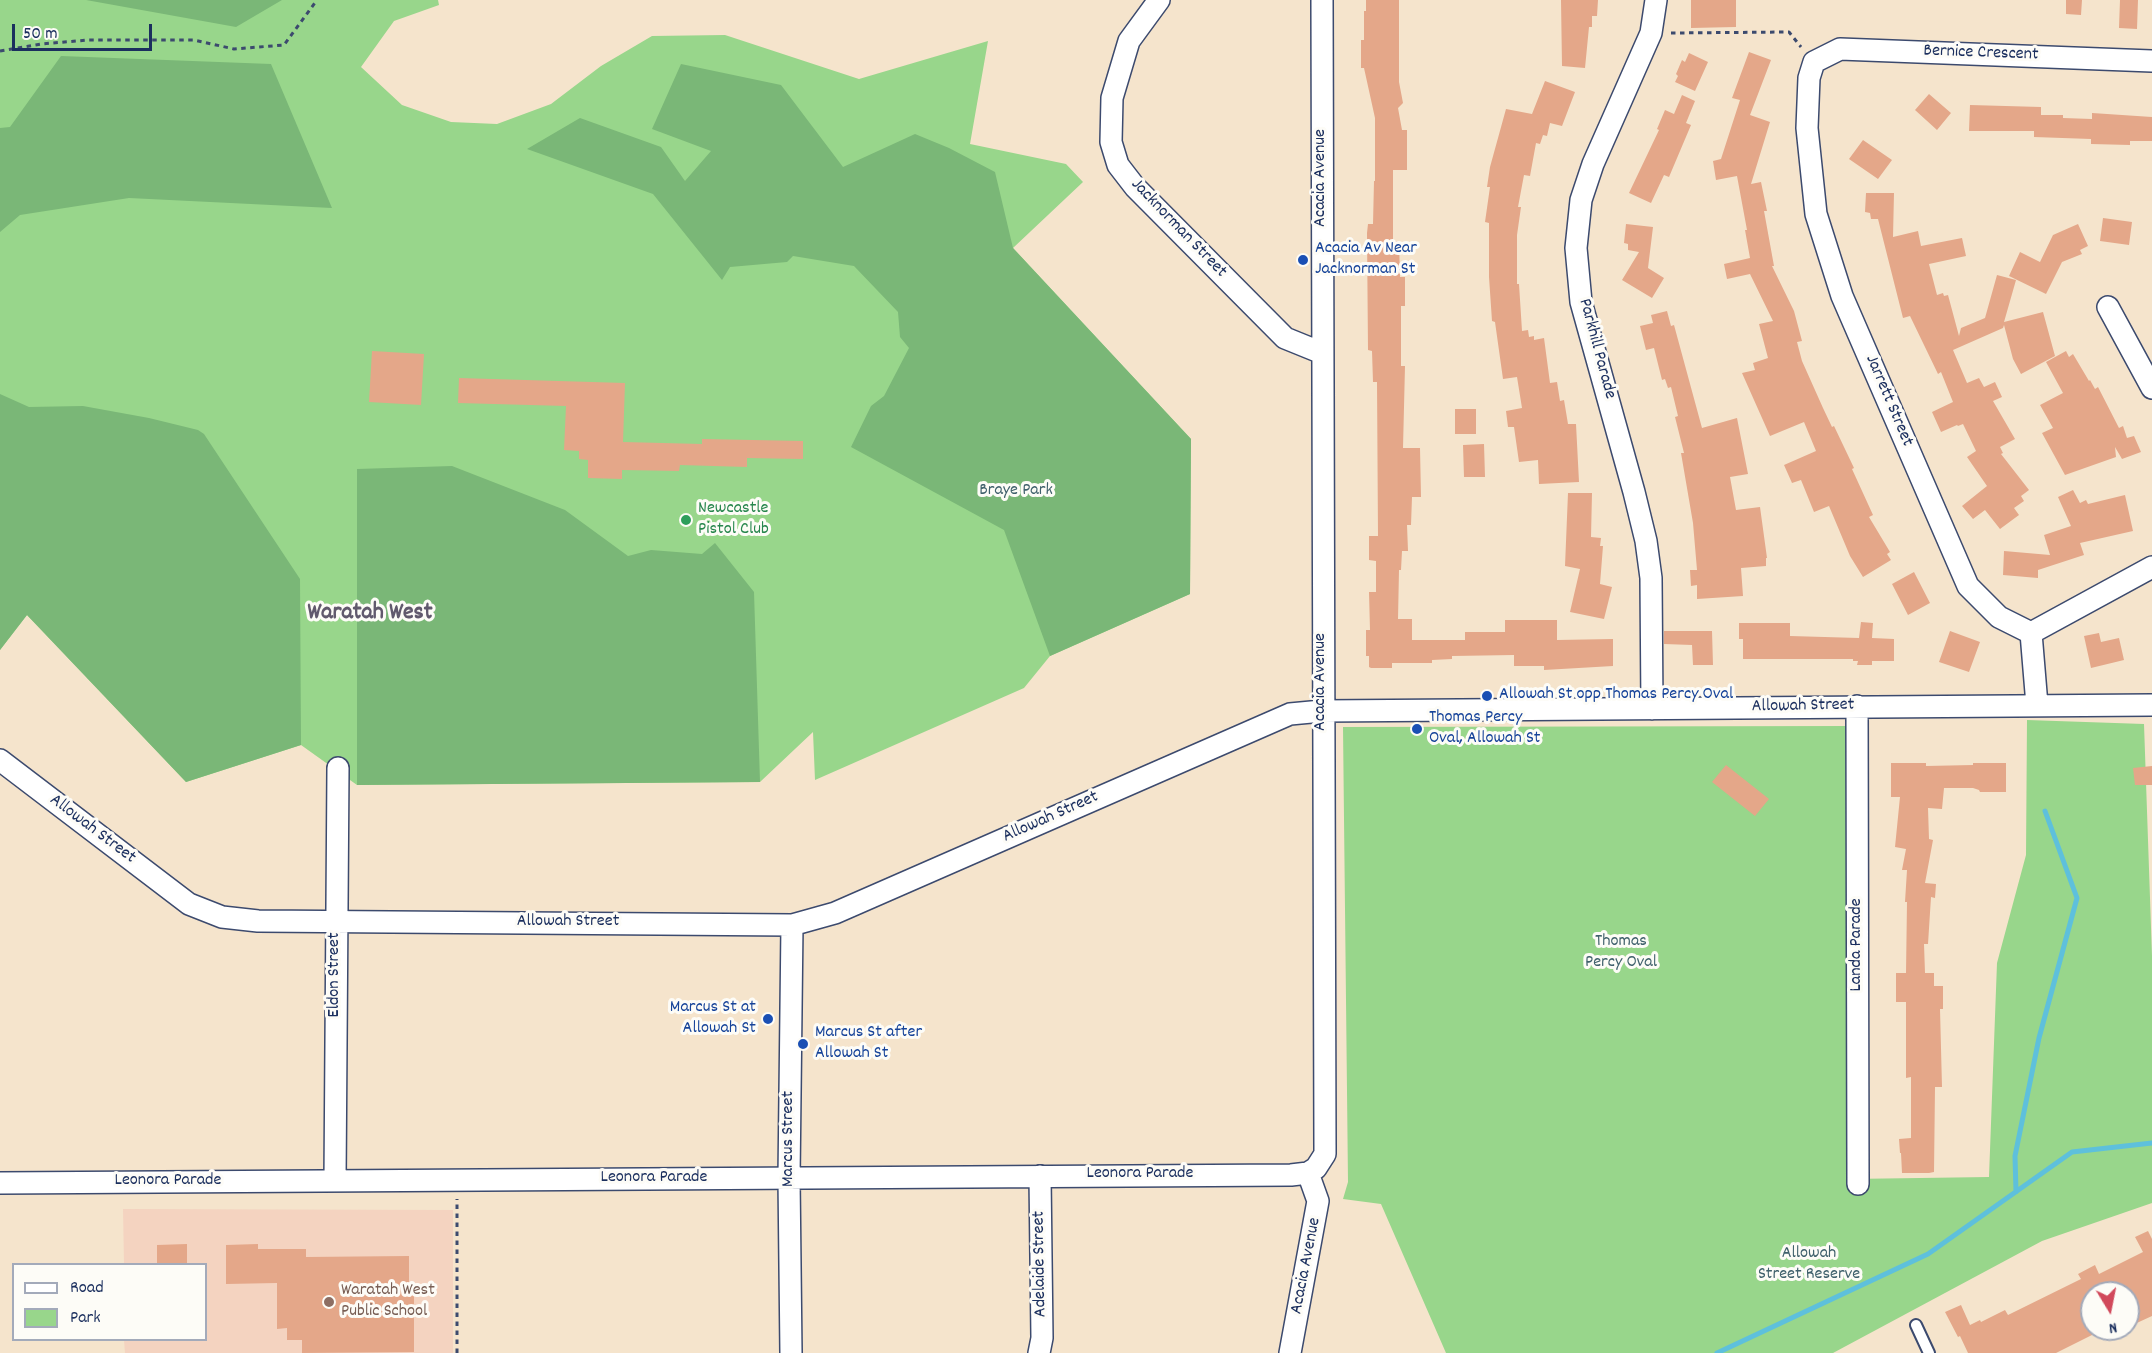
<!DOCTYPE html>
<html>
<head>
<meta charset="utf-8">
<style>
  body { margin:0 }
  #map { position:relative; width:2152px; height:1353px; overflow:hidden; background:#f5e4cc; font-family:Dekko,sans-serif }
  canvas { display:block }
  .legend { position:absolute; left:12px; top:1263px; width:195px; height:78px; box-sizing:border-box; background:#fdfcf7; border:2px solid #a3aaba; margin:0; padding:8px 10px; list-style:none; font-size:18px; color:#1b2f5e }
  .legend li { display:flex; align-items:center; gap:12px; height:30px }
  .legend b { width:30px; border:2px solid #a3aaba }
  .north { position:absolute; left:2080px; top:1281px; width:60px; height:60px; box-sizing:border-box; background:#fdfcf7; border:2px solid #a3aaba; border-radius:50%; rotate:170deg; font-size:16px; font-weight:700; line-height:24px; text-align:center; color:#1b2f5e }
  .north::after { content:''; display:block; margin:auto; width:21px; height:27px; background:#d1495b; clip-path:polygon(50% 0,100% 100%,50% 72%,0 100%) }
  .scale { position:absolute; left:12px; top:24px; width:140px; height:27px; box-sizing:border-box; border:3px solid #1b2f5e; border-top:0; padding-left:8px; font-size:18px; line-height:21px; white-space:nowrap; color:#1b2f5e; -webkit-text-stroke:4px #fdfcf7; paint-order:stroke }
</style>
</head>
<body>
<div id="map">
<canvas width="2152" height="1353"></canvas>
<ul class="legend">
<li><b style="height:8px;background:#fff"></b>Road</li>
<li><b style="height:16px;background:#98d68b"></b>Park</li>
</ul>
<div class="north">N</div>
<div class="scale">50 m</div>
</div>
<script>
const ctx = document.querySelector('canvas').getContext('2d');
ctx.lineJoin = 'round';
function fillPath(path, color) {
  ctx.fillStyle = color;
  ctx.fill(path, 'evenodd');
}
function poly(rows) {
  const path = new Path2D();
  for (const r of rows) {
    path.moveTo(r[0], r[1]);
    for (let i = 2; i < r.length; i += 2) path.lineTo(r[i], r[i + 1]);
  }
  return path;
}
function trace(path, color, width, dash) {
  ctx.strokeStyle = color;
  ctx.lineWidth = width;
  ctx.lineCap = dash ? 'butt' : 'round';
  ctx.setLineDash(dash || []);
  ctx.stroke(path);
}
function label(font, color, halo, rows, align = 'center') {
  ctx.font = font + ' Dekko,sans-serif';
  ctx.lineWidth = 6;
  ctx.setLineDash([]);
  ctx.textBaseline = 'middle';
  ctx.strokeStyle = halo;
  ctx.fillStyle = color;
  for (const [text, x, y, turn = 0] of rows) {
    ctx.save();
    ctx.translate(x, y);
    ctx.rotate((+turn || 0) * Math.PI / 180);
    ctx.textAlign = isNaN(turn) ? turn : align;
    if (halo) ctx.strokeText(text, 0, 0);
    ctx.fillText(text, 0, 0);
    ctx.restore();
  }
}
const built = poly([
  [123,1209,453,1210,453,1353,125,1353,124,1340,206,1340,206,1264,124,1264]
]);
const green = poly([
  [0,0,438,0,439,5,394,21,361,67,402,105,451,122,497,124,551,104,601,66,652,36,725,35,859,79,988,41,970,144,1066,164,1083,182,1013,248,1191,439,1190,594,1050,656,1024,688,815,780,813,732,760,782,357,785,301,745,186,782,27,615,0,650],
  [2027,720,2144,724,2152,956,2152,1203,2042,1241,1833,1353,1446,1353,1381,1204,1343,1199,1348,1182,1343,727,1848,726,1850,1179,1989,1177,1997,963,2026,855]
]);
const forest = poly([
  [86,0,282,0,236,27],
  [61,56,271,64,332,208,129,198,20,215,0,232,0,128,10,127],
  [681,64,781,85,843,167,915,134,949,148,995,172,1013,248,1191,439,1190,594,1050,656,1004,530,851,447,871,406,884,396,909,348,900,337,898,312,854,266,793,256,787,262,730,267,722,280,653,194,527,149,580,118,661,147,685,181,711,151,652,129],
  [0,394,29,407,83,406,149,418,198,430,204,434,300,579,301,745,186,782,27,615,0,650],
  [452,466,565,510,628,556,651,550,702,554,715,543,754,592,760,782,357,785,357,469]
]);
const stream = poly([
  [2016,1192,2015,1156,2039,1038,2077,898,2045,811],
  [1717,1353,1928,1254,2072,1152,2152,1143]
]);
const building = poly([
  [1366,0,1399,0,1399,82,1403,103,1398,108,1402,130,1407,130,1407,170,1393,170,1393,241,1399,241,1400,277,1405,277,1405,306,1401,306,1401,366,1405,366,1403,448,1420,448,1421,497,1412,497,1411,525,1407,525,1408,551,1402,551,1401,570,1399,570,1398,619,1412,619,1412,640,1465,640,1465,632,1505,632,1505,620,1557,620,1557,640,1613,639,1613,666,1544,670,1544,666,1514,666,1514,655,1452,656,1452,659,1432,660,1432,663,1392,663,1392,668,1371,668,1369,667,1369,656,1366,656,1366,630,1370,630,1369,592,1376,592,1376,561,1369,560,1369,536,1378,536,1377,382,1373,382,1372,351,1368,350,1367,233,1368,224,1373,224,1374,181,1375,181,1375,118,1364,68,1361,68,1361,40,1364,40,1364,11,1366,11],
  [1561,0,1598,0,1597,16,1592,16,1592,27,1589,27,1585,68,1562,66],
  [1691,0,1736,0,1736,27,1691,28],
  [2066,0,2082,0,2081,15,2066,14],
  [2120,0,2138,0,2137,29,2119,28],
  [1749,52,1771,60,1750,115,1770,122,1751,184,1761,182,1767,211,1764,211,1774,266,1772,266,1794,311,1802,341,1797,342,1802,361,1823,408,1832,427,1834,426,1854,468,1852,469,1873,515,1869,517,1890,552,1887,554,1891,560,1863,577,1850,556,1829,506,1814,512,1801,480,1792,483,1784,465,1816,451,1804,422,1770,436,1742,373,1755,370,1753,363,1768,358,1759,324,1773,321,1750,274,1727,279,1724,264,1750,258,1745,230,1747,230,1737,176,1716,180,1713,161,1721,159,1740,100,1732,98],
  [1689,53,1708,62,1695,91,1675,82,1678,76,1676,74,1682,60,1685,62],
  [1545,81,1575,92,1562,126,1550,123,1547,136,1543,135,1540,144,1536,143,1530,176,1524,175,1518,207,1521,207,1517,235,1517,284,1519,284,1522,331,1528,330,1529,337,1534,336,1534,340,1544,338,1550,383,1557,382,1560,401,1564,400,1568,424,1576,424,1579,482,1539,484,1538,460,1519,462,1514,427,1508,427,1506,411,1522,408,1517,377,1503,379,1495,322,1492,321,1489,277,1489,223,1485,222,1490,187,1487,187,1490,167,1506,109,1532,114],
  [1929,94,1951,113,1937,130,1915,110],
  [1682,95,1695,101,1686,123,1691,125,1669,177,1664,175,1651,203,1629,193,1659,130,1657,129,1665,110,1674,114],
  [1970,105,2041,107,2041,115,2063,115,2063,118,2092,119,2092,113,2152,117,2152,141,2130,141,2130,145,2091,144,2091,139,2034,137,2034,131,1969,131],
  [1863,140,1892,160,1878,179,1849,159],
  [1866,193,1894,193,1893,237,1918,231,1921,246,1962,238,1966,256,1929,264,1937,295,1943,293,1944,296,1948,295,1959,336,1961,328,1985,318,1997,275,2016,280,2004,322,2043,312,2055,356,2021,374,2013,359,2004,325,2003,328,1953,350,1967,383,1979,378,1984,387,1995,382,2002,397,1993,401,2015,439,2000,447,2003,453,2001,454,2029,490,2021,496,2024,501,2014,508,2019,515,2000,529,1985,510,1973,519,1962,506,1987,486,1967,457,1976,451,1963,424,1958,426,1957,425,1941,432,1932,412,1953,402,1941,372,1938,374,1910,316,1903,318,1878,219,1871,219,1870,213,1865,212],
  [2103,218,2132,222,2129,245,2100,241],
  [1626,224,1653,227,1648,268,1664,278,1652,298,1622,280,1639,252,1628,250,1628,244,1624,243],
  [2078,224,2088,246,2080,250,2082,254,2062,262,2046,294,2009,276,2020,252,2040,262,2053,235],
  [1667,311,1671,326,1674,325,1702,428,1737,418,1748,474,1730,477,1736,510,1760,507,1767,558,1766,558,1766,566,1741,568,1743,596,1697,599,1697,585,1691,586,1690,570,1697,570,1693,523,1681,453,1684,453,1675,417,1678,416,1671,387,1668,388,1665,379,1662,380,1654,348,1646,350,1640,326,1653,323,1651,315],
  [372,351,424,354,421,405,369,402],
  [2066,351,2069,357,2073,354,2089,381,2090,380,2095,389,2098,387,2119,428,2123,426,2127,438,2134,436,2141,452,2122,459,2115,447,2116,457,2065,475,2042,433,2053,428,2040,405,2063,393,2046,362],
  [459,378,625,383,623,442,702,444,702,439,803,441,803,459,747,458,747,467,680,465,679,471,622,470,622,479,588,478,588,460,579,459,579,451,564,450,566,406,458,403],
  [1455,409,1476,409,1476,434,1455,434],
  [1484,444,1485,477,1464,477,1463,445],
  [2073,490,2080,503,2086,500,2088,504,2125,495,2133,531,2080,543,2084,555,2038,570,2038,578,2003,575,2004,551,2050,555,2044,535,2071,526,2058,497],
  [1568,493,1592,493,1591,537,1601,538,1600,546,1603,546,1600,584,1612,587,1604,619,1570,612,1580,569,1565,566],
  [1914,572,1930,603,1908,615,1892,584],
  [1861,622,1873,623,1872,638,1894,639,1894,661,1872,661,1872,665,1857,665,1858,661,1853,661,1853,659,1743,659,1743,639,1739,639,1739,623,1790,623,1790,636,1859,638],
  [1664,631,1712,631,1713,665,1693,665,1692,645,1664,644],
  [1950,631,1980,642,1969,672,1939,662],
  [2099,633,2101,642,2119,638,2124,660,2091,668,2084,636],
  [1891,763,1926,763,1926,766,1973,765,1973,763,2006,763,2006,792,1980,792,1979,790,1973,788,1944,788,1942,809,1928,808,1929,839,1933,840,1925,883,1936,884,1935,898,1931,897,1928,944,1924,944,1925,973,1934,973,1934,986,1943,986,1943,1009,1940,1009,1942,1087,1935,1087,1934,1172,1929,1173,1902,1173,1901,1153,1900,1153,1899,1139,1911,1138,1911,1077,1906,1078,1906,1002,1896,1002,1896,973,1906,973,1907,902,1905,902,1907,870,1902,870,1906,849,1895,847,1900,797,1891,797],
  [1726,765,1769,799,1755,816,1712,782],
  [2152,766,2152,785,2135,785,2133,768],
  [2148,1231,2152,1239,2152,1316,2128,1327,2128,1293,2092,1293,2092,1335,2056,1353,1968,1353,1960,1336,1958,1337,1945,1312,1961,1305,1970,1325,1980,1320,1981,1322,2005,1310,2008,1315,2081,1279,2078,1274,2095,1265,2099,1274,2143,1252,2135,1237],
  [187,1244,187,1264,157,1264,157,1245],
  [258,1244,258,1249,306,1249,306,1257,409,1256,409,1293,414,1293,414,1352,302,1353,302,1340,287,1340,287,1328,277,1329,277,1283,226,1284,226,1245]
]);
const path = poly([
  [1671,33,1789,32,1801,47],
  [0,51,41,44,88,40,194,40,234,49,284,45,317,0],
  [457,1353,457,1199]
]);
const lane = poly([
  [1916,1325,1929,1353]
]);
const street = poly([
  [1159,0,1129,41,1112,98,1111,142,1118,165,1135,187,1285,338,1322,353],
  [2108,307,2152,388],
  [2031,633,2152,567],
  [2037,705,2031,633,1999,617,1968,586,1842,296,1816,214,1807,128,1809,78,1814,62,1840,49,2152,61],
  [1857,706,1858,1184],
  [1652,709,1651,578,1646,541,1634,492,1581,302,1576,248,1581,200,1593,164,1651,33,1656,0],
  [0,760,189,904,222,917,258,921,792,925,835,913,1290,714,1322,711,2152,705],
  [335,1181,338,768],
  [0,1183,1291,1175,1308,1173,1316,1168,1325,1154,1325,1145,1322,0],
  [791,1353,789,1178,792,925],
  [1039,1353,1042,1338,1040,1176],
  [1290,1353,1318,1201,1308,1173]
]);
const markers = [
  [1303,260,6,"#1a4fb4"],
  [686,520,6,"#2e9e5b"],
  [1487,696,6,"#1a4fb4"],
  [1417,729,6,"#1a4fb4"],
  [768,1019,6,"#1a4fb4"],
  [803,1044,6,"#1a4fb4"],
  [329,1302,6,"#8d6e63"]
];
const streetNames = [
  ["Bernice Crescent",1981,54,2],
  ["Acacia Avenue",1322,178,-90],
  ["Jacknorman Street",1178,229,46],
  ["Parkhill Parade",1596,349,75],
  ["Jarrett Street",1888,401,67],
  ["Acacia Avenue",1322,682,-90],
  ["Allowah Street",1803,707,-1],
  ["Allowah Street",1051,818,-24],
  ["Allowah Street",92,830,37],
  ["Allowah Street",568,923],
  ["Landa Parade",1858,945,-90],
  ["Eldon Street",336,975,-90],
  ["Marcus Street",790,1139,-90],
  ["Leonora Parade",1140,1175],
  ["Leonora Parade",654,1179],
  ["Leonora Parade",168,1182],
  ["Adelaide Street",1041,1264,-91],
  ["Acacia Avenue",1307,1266,-79]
];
const transitNames = [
  ["Acacia Av Near",1315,250],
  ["Jacknorman St",1315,271],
  ["Allowah St opp Thomas Percy Oval",1499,696],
  ["Thomas Percy",1429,719],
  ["Oval, Allowah St",1429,740],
  ["Marcus St at",756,1009,"right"],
  ["Allowah St",756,1030,"right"],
  ["Marcus St after",815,1034],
  ["Allowah St",815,1055]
];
const parkNames = [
  ["Braye Park",1016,492],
  ["Thomas",1621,943],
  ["Percy Oval",1621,964],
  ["Allowah",1809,1255],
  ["Street Reserve",1809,1276]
];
const leisureNames = [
  ["Newcastle",698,510],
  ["Pistol Club",698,531]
];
const educationNames = [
  ["Waratah West",341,1292],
  ["Public School",341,1313]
];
const districtNames = [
  ["Waratah West",370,615]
];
fillPath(built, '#f4d3c0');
fillPath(green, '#98d68b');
fillPath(forest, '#7ab777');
trace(stream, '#5ec0dc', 5);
fillPath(building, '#e4a789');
trace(lane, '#3c4a6e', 14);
trace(street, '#3c4a6e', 24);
trace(path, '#3c4a6e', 3, [4.5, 4.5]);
trace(lane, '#fff', 10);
trace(street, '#fff', 21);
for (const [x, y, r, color] of markers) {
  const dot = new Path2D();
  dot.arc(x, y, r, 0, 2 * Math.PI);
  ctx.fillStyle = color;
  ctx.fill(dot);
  trace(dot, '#fdfcf7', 2);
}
label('18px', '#1b2f5e', '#fdfcf7', streetNames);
label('18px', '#164399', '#fdfcf7', transitNames, 'left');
label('18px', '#40616c', '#fdfcf7', parkNames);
label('18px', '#27864d', '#fdfcf7', leisureNames, 'left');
label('18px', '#785e54', '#fdfcf7', educationNames, 'left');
label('bold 24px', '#61596d', '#fdfcf7', districtNames);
</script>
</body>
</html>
